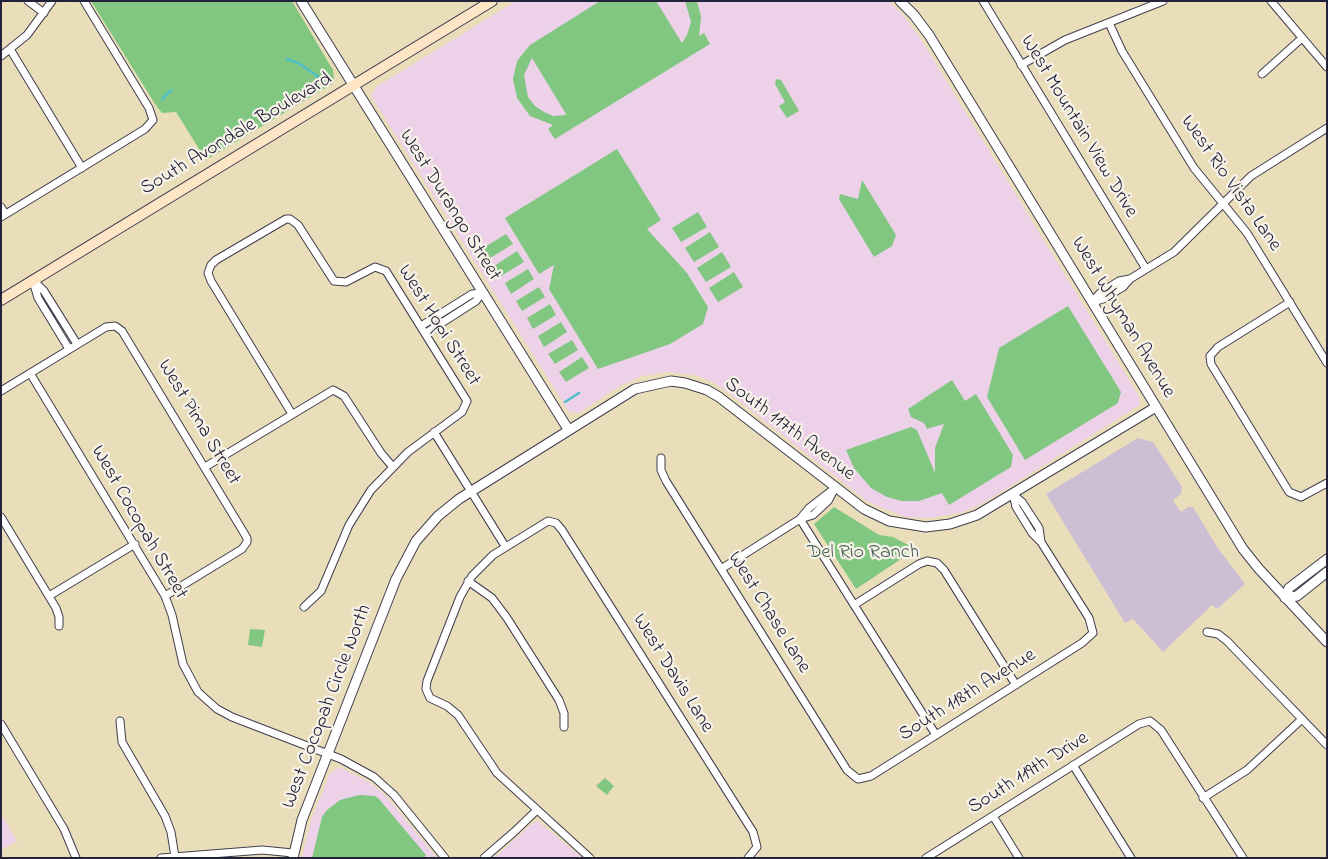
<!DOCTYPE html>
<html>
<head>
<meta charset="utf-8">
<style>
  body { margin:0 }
  #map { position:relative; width:1328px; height:859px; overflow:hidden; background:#eaddba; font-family:"Indie Flower",sans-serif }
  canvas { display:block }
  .frame { position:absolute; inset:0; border:2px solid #22223b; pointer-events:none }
</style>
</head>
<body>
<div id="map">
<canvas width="1328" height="859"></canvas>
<div class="frame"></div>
</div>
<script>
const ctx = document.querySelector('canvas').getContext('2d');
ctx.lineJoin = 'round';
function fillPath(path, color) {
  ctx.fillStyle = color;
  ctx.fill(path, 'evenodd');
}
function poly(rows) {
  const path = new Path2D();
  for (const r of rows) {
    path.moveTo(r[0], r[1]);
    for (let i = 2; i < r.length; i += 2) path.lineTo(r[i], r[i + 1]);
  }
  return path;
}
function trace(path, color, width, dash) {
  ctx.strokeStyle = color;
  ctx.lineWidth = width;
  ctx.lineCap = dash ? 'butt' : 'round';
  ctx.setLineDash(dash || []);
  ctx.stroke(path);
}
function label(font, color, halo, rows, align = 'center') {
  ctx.font = font + ' "Indie Flower",sans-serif';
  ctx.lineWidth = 4.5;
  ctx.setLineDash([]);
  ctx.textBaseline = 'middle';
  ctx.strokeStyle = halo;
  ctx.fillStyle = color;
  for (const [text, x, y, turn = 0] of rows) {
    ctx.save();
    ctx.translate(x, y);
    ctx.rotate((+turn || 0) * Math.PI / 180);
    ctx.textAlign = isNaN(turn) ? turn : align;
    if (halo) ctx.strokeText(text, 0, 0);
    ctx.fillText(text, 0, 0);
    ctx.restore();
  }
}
const built = poly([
  [516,1,888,1,904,16,919,36,1139,396,1140,405,985,502,964,512,930,518,905,517,868,502,730,394,714,383,695,375,670,372,642,376,620,386,579,413,569,412,371,96,376,87],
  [339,767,369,782,387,797,437,858,302,858,311,821,330,773],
  [1,814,17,841,1,850],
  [538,821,582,858,494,858,533,823]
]);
const industrial = poly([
  [1138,438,1153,442,1182,487,1181,494,1173,500,1181,512,1188,507,1193,507,1217,547,1245,584,1217,609,1212,605,1163,652,1133,619,1125,623,1046,494]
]);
const green = poly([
  [91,1,292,1,333,70,334,80,332,84,206,160,176,112,162,113,155,104],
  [600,1,656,1,682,43,687,35,691,22,685,1,697,1,701,17,699,36,704,33,710,44,555,139,548,129,553,125,530,116,517,98,513,79,517,61,530,45],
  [532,58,566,114,566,115,553,116,544,112,535,106,528,97,524,75],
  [776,79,781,80,799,111,787,118,779,106,785,102,775,84],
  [617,149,661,220,647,229,687,273,708,307,703,324,670,344,598,369,549,289,554,265,539,274,505,218],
  [862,180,896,235,892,246,874,257,839,199,840,194,858,199],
  [698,212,707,227,681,242,672,228],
  [710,232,719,247,694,262,685,248],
  [506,234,513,244,490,258,483,248],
  [517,251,524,262,501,276,494,266],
  [722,252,731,267,706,282,697,268],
  [528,269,534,279,511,294,505,283],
  [734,272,743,287,718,302,709,288],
  [539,287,545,297,522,311,516,301],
  [550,304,556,315,533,329,527,318],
  [1068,306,1121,392,1118,403,1025,460,987,397,999,348],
  [561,322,567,332,544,347,538,336],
  [572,340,578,350,555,364,548,354],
  [582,357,589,368,566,382,559,372],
  [952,380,965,401,976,394,1013,455,1011,467,949,505,942,493,919,501,902,501,887,497,871,488,854,468,846,450,911,427,917,430,935,473,935,448,944,424,927,429,924,423,911,417,908,409],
  [834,507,879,535,893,537,916,549,856,589,814,524],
  [250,629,265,630,262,647,248,645],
  [605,778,614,786,607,795,596,786],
  [359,795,375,796,379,799,426,855,424,858,312,858,322,817,327,810,340,800]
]);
const stream = poly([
  [287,59,298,63,319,77,323,85],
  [162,99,171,90],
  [565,402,579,393]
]);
const minor = poly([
  [28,1,44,13],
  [983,1,1146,269],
  [1271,1,1327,67],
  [1109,23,1122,51,1194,168,1247,233,1327,363],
  [10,49,82,168],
  [1,56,27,35,52,1],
  [1021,65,1065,40,1163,1],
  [1262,74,1302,38],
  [1,207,5,214],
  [1,217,145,129,153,120,149,108,84,1],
  [33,280,44,291,77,344],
  [33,281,38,298,69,349],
  [1092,302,1103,299,1123,287,1130,279,1174,252,1251,176,1327,128],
  [1092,302,1100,293,1119,281,1130,279],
  [1290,302,1218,347,1210,356,1211,364,1289,492,1301,497,1327,483],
  [421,326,472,294,482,293],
  [426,333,476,301,482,293],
  [30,373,165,596,172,615,183,664,198,692,217,709,232,717,341,759,374,777,394,795,445,858],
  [1,391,106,327,115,326,122,331,247,538,247,542,242,549,165,596],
  [292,414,211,281,208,273,211,265,216,260,286,219,290,219,298,225,334,281,346,282,375,267,386,271,467,401,462,412,408,452,371,490,349,525,321,591,304,607],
  [434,432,505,546],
  [661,458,661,470,666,481,847,770,858,779,871,776,1082,643,1093,633,1089,618,1041,542,1032,533,1016,507,1013,494],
  [205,467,333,390,344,396,381,453,392,466],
  [1013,494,1022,502,1039,528,1041,542],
  [1,517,56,608,59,617,59,626],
  [800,519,936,735],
  [800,519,809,508,835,488],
  [721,569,800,519,813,515,828,501,835,488],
  [468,581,492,598,507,618,559,700,564,713,564,727],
  [49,596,135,544],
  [854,605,919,564,927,561,937,563,944,570,1016,685],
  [1207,632,1218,634,1227,641,1327,745],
  [120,721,122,742,165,816,171,832,175,857],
  [1,724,64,829,76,858],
  [1073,765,1131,858],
  [1203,798,1247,770,1302,719],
  [993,816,1019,858],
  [161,858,262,850,293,853],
  [484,858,514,832,537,810],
  [590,858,497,773,458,715,447,706,430,698,426,689,427,681,460,597,472,576,493,555,548,521,556,523,562,530,753,832,757,847,748,858],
  [926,858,1139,724,1150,721,1161,730,1243,858]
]);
const tertiary = poly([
  [301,1,568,429],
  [900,1,914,15,929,35,1243,549,1259,569,1327,642],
  [1327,559,1289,588,1285,598,1297,596,1327,572],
  [293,858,302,820,396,579,416,541,438,516,459,499,635,389,671,381,685,383,707,390,719,397,864,509,889,521,926,527,950,524,977,515,1156,407]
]);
const secondary = poly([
  [1,300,492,1]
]);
const streetNames = [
  ["West Mountain View Drive",1078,127,59],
  ["South Avondale Boulevard",237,135,-31],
  ["West Rio Vista Lane",1230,184,55],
  ["West Durango Street",449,206,58],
  ["West Whyman Avenue",1122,318,59],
  ["West Hopi Street",438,326,58],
  ["West Pima Street",198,423,59],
  ["South 117th Avenue",789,430,37],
  ["West Cocopah Street",138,523,60],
  ["West Chase Lane",768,613,58],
  ["West Davis Lane",672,674,58],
  ["South 118th Avenue",968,696,-32],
  ["West Cocopah Circle North",328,707,-69],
  ["South 119th Drive",1029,774,-32]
];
const parkNames = [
  ["Del Rio Ranch",863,554]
];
fillPath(built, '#edd1e9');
fillPath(industrial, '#ccbfd4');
fillPath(green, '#81c782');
trace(stream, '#50bfc5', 2.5);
trace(minor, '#403e4e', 9);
trace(tertiary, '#403e4e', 11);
trace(secondary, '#403e4e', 12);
trace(minor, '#fff', 7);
trace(tertiary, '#fff', 9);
trace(secondary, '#fde5c5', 10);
label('20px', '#22223b', '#f7f3e8', streetNames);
label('20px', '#435c54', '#f7f3e8', parkNames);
</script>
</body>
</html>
